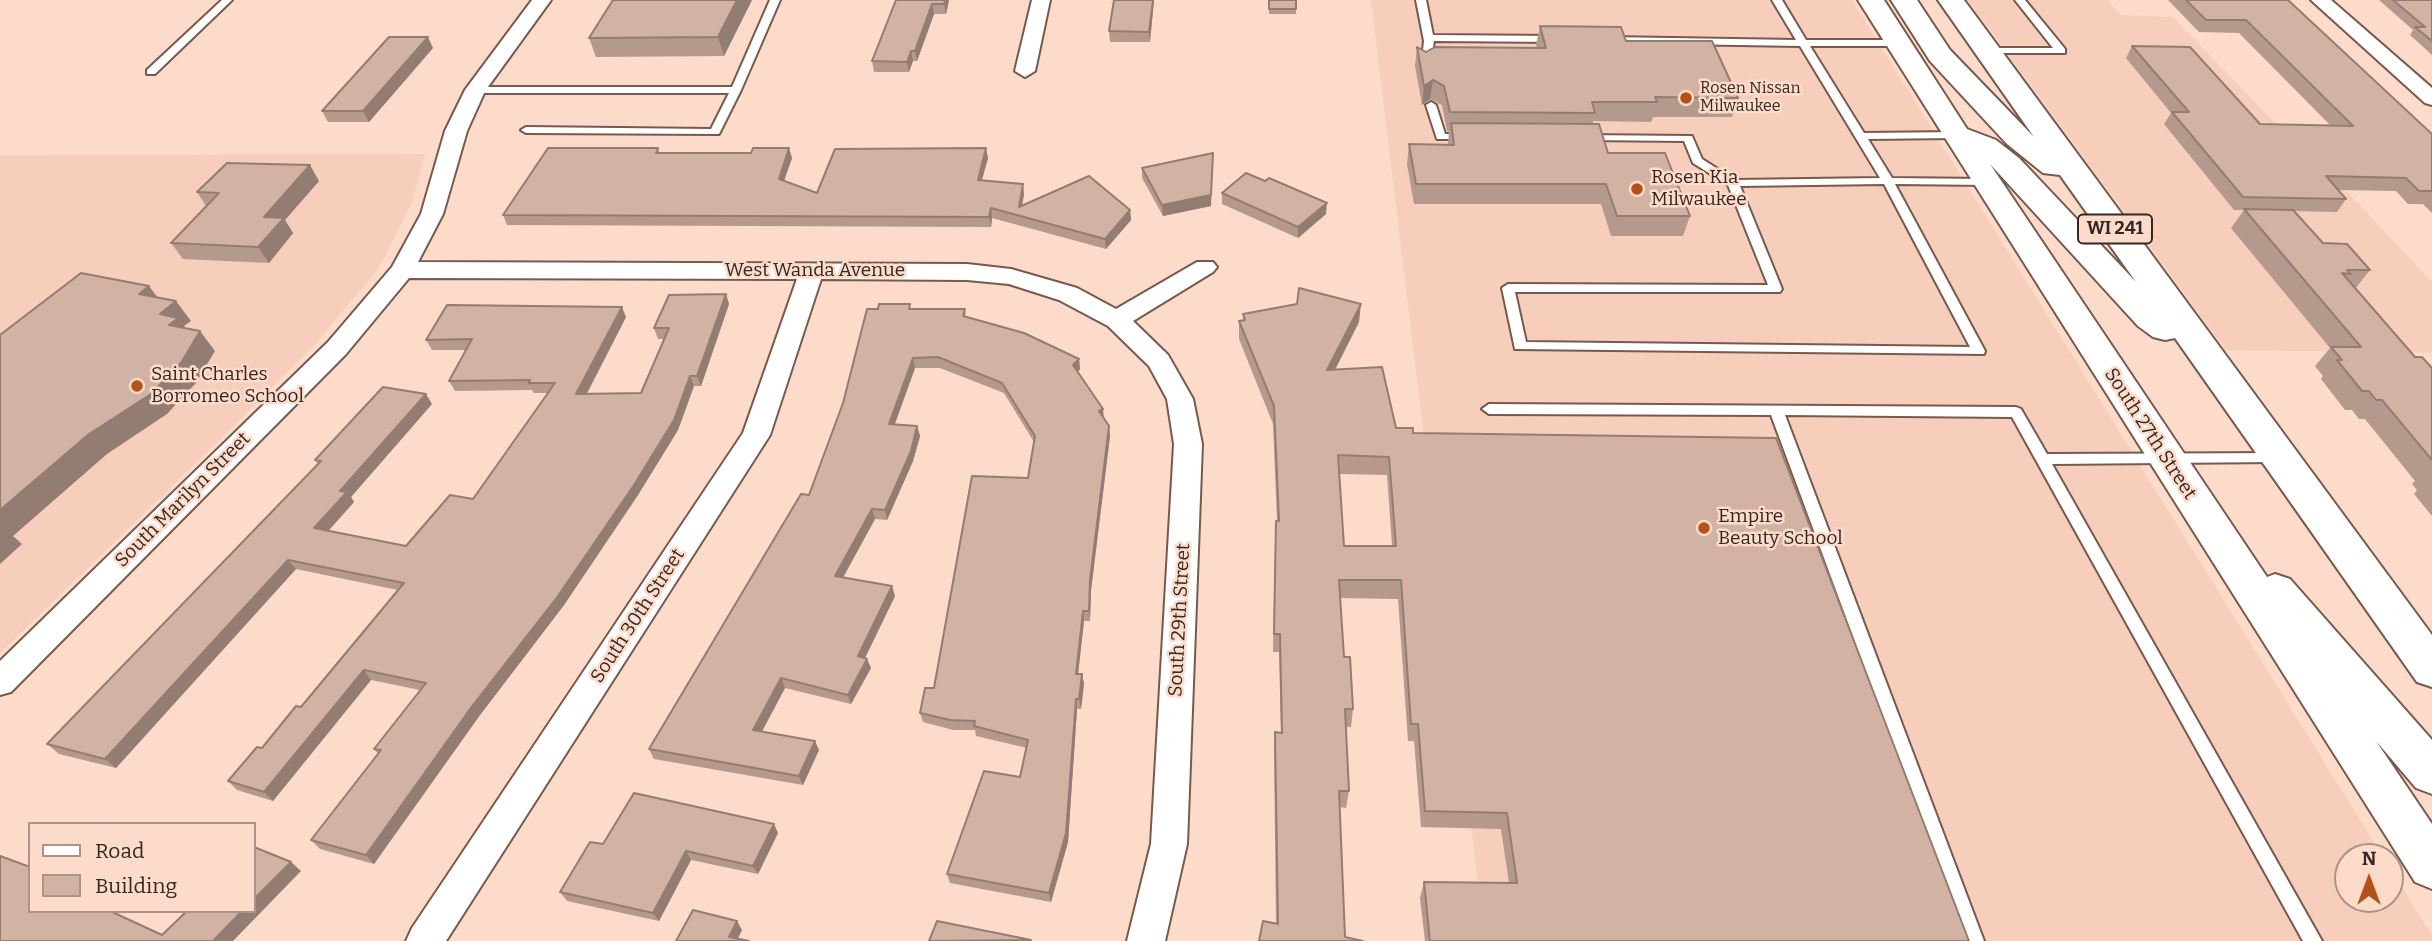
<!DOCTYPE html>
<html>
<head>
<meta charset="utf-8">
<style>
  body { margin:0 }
  #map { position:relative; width:2432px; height:941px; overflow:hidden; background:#fcdbcb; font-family:Bitter,serif }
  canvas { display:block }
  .legend { position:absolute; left:28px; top:822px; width:228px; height:91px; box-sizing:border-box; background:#fcdbcb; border:2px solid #ac9387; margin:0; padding:9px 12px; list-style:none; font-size:21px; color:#342822 }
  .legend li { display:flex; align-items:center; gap:14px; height:35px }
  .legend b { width:35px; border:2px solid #ac9387 }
  .north { position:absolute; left:2334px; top:843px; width:70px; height:70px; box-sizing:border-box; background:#fcdbcb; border:2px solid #ac9387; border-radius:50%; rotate:0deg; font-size:19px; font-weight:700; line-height:28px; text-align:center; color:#342822 }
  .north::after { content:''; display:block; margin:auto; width:24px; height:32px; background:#b45118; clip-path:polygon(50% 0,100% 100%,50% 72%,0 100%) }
</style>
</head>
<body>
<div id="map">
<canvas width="2432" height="941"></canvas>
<ul class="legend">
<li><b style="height:9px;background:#fff"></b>Road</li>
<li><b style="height:19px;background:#d2b2a3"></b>Building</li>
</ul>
<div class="north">N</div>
</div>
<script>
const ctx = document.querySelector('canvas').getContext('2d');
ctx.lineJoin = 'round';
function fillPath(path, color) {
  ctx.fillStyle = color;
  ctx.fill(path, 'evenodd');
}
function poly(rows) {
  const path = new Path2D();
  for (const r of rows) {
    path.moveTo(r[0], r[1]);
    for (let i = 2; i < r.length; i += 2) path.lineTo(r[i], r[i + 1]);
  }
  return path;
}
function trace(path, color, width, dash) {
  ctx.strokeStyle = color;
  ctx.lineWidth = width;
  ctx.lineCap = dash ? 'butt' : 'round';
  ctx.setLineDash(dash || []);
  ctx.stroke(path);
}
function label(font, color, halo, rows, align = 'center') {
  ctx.font = font + ' Bitter,serif';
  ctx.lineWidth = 5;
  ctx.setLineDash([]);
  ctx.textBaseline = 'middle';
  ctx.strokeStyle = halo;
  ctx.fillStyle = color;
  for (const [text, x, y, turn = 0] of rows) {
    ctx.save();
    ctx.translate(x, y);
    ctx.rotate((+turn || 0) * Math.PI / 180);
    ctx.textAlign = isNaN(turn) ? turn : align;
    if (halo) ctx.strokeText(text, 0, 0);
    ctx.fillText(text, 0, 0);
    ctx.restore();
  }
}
const built = poly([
  [1371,0,1852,0,2383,857,2348,857,2348,899,2390,899,2390,868,2432,936,2432,941,1485,941],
  [1968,0,2108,0,2120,15,2173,17,2276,124,2287,128,2432,282,2432,353,2226,350],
  [425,154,413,200,379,268,317,342,230,430,0,653,0,155]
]);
const lane = poly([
  [222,0,232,0,155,74,147,74,147,70,222,0],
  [770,0,780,0,741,90,719,134,526,133,521,130,526,127,711,129,729,93,475,93,470,90,475,87,732,87,770,0],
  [1416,0,1426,0,1433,35,1557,36,1562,39,1557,42,1434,41,1430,66,1421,68,1424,41,1416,0],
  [1772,0,1782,0,1806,40,1899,40,1904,43,1899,46,1810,46,1864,133,1956,132,1961,135,1956,138,1868,139,1892,178,1986,179,1992,182,1986,185,1895,184,1985,351,1984,354,1515,349,1502,288,1508,284,1768,285,1728,185,1693,163,1684,141,1584,140,1579,137,1580,135,1692,136,1702,159,1735,180,1880,178,1800,46,1609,43,1604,40,1609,37,1796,40,1772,0],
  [1884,184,1970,347,1526,342,1515,292,1780,292,1782,289,1740,186,1884,184],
  [2015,0,2025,0,2065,49,2065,53,1985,53,1984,51,1989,48,2053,48,2015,0],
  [1431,102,1436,105,1445,134,1466,134,1471,137,1470,139,1437,139,1426,105,1431,102],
  [1489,404,2016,407,2021,409,2047,454,2283,453,2285,457,2283,461,2278,462,2052,464,2322,941,2303,941,2012,417,1785,415,1984,941,1966,941,1771,415,1489,414,1482,409,1489,404]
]);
const street = poly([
  [532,0,551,0,485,91,467,131,443,214,418,262,967,264,1011,269,1077,288,1116,309,1197,262,1213,262,1217,267,1213,272,1133,321,1168,355,1193,399,1202,444,1187,844,1165,941,1127,941,1151,844,1174,444,1167,399,1149,366,1108,326,1059,300,1009,284,967,280,821,279,770,435,446,941,406,941,412,928,743,433,797,279,409,278,346,354,11,692,0,695,0,661,328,342,392,267,421,214,445,131,465,90,532,0],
  [1032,0,1050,0,1035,71,1025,77,1015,71,1032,0],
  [2311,0,2331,0,2432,88,2432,105,2425,103,2311,0]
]);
const primary = poly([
  [1858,0,1884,0,1967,129,1996,140,2019,158,2136,282,2060,175,2043,173,2007,144,1930,61,1891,0,1917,0,1950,50,2034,137,1938,0,1964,0,2432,635,2432,687,2417,682,2175,338,2165,340,2153,337,2138,326,1990,164,2267,577,2275,574,2290,579,2432,740,2432,794,2416,788,2376,741,2432,824,2432,889,2415,882,1858,0]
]);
const wall = poly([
  [752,0,724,56,596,57,589,38],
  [896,0,949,0,946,14,934,14,917,61,913,61,909,72,874,72,872,61],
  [1114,0,1154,0,1150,42,1110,42,1109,31],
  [1269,0,1296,0,1296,14,1269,14],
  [2168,0,2288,0,2432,134,2432,213,2423,204,2408,204,2396,191,2338,190,2346,199,2337,212,2294,211,2323,243,2370,270,2355,289,2415,357,2432,368,2432,516,2414,494,2417,490,2412,484,2415,481,2365,419,2359,419,2352,410,2345,410,2321,379,2323,376,2315,366,2330,348,2231,228,2244,210,2234,210,2164,124,2171,113,2126,58,2132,46,2260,124,2331,126,2239,33,2199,32],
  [2379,0,2432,0,2432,55,2410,35,2413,30],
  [1540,26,1626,41,1738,98,1732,117,1653,117,1651,122,1593,121,1593,124,1608,153,1690,216,1683,236,1611,236,1601,204,1414,204,1407,164,1409,144,1448,144,1449,131,1447,131,1442,105,1430,99,1422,105,1415,66,1417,47,1426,52,1537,48,1536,45],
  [433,48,369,122,328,122,322,111],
  [658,148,660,153,792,158,784,181,817,193,988,158,982,180,1024,194,1022,206,1130,210,1131,220,1106,249,992,218,991,227,507,225,503,215],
  [1142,168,1211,206,1163,216,1142,178],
  [319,181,285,220,293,233,269,263,183,259,171,243,206,206,197,192],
  [1222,193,1326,214,1298,238,1222,204],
  [726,294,729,304,701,386,694,386,678,430,638,495,564,605,480,715,374,864,320,849,311,840,378,754,374,749,420,690,371,680,273,801,237,790,228,781,262,748,301,707,398,590,296,569,116,768,59,754,47,744,318,464,315,460,432,404,351,497,354,502,328,531,406,546,473,499,548,393,534,393,532,390,455,391,449,381,466,350,432,350,426,340,626,317,587,394,641,393,664,339,658,339,654,328],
  [911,309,965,309,966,317,1079,359,1080,369,1077,372,1104,419,1110,436,1091,590,1090,621,1084,621,1078,674,1082,674,1084,684,1081,709,1077,709,1068,842,1051,902,950,883,947,874,1020,777,1027,748,976,736,975,730,953,730,923,722,920,713,934,688,1028,478,1034,442,1004,393,940,368,915,368,895,424,917,426,920,436,913,461,887,520,875,519,843,578,895,596,865,658,871,668,851,704,785,688,762,731,819,750,803,785,654,759,649,749,809,495],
  [1243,314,1359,322,1335,370,1396,428,1413,433,1969,941,1425,941,1420,898,1424,882,1509,883,1501,829,1421,827,1414,741,1408,741,1398,599,1340,598,1344,657,1353,709,1351,727,1346,727,1349,791,1346,808,1340,807,1345,937,1276,924,1274,750,1275,732,1281,733,1279,652,1273,652,1275,539,1276,521,1277,521,1273,424,1239,339,1239,321,1243,320],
  [1339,474,1387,475,1392,546,1344,546],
  [778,833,758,874,691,860,659,921,567,901,560,892,603,844]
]);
const shadedWall = poly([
  [737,0,752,0,724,56,718,37],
  [945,0,949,0,946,14,944,4],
  [1153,0,1154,0,1150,42,1149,32],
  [932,4,934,14,917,61,915,51],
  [428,37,433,48,369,122,363,111],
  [911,51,913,61,909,72,907,62],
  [1433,80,1430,99,1422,105,1424,86],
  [789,148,792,158,781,189,779,179],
  [986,148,988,158,979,190,978,180],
  [1213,164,1211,206,1163,216,1162,205],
  [310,165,319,181,285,220,293,233,269,263,258,247,264,217],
  [1023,184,1024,194,1020,217,1019,207],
  [1327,203,1326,214,1298,238,1298,227],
  [991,208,992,218,991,227,989,217],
  [1130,210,1131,220,1106,249,1105,239],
  [149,286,164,306,139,294],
  [726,294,729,304,701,386,697,376],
  [176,301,191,321,184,326,193,338,185,345,160,314],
  [1361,304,1359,322,1325,389,1327,370],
  [622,307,626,317,581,404,576,394],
  [200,331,215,351,196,383,167,414,107,454,13,536,22,544,0,564,0,510],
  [913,358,915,368,891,434,889,424],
  [1079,359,1080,369,1074,376,1073,365],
  [690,376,694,386,678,430,638,495,564,605,480,715,374,864,366,855],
  [426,394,432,404,351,497,354,502,322,538,314,528,340,491],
  [1103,409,1104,419,1099,411],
  [917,426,920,436,913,461,887,520,885,510],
  [1109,426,1110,436,1091,590,1090,621,1089,611,1090,580],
  [872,509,875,519,838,586,835,576],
  [288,560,296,569,116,768,105,759],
  [892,586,895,596,861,666,858,656],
  [1083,611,1084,621,1077,683,1076,674],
  [867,659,871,668,851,704,848,695],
  [364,670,371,680,273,801,264,792],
  [1082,674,1084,684,1081,709,1079,699],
  [781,678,785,688,758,739,753,730],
  [1076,699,1077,709,1068,842,1051,902,1049,893],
  [815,741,819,750,803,785,799,776],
  [774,824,778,833,758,874,753,866],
  [686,851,691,860,659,921,653,913],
  [291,862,301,871,233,941,213,941,242,911,254,911,254,899],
  [737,921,742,930,737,941,729,937]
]);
const building = poly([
  [613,0,737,0,718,37,589,38,613,0],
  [896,0,945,0,944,4,932,4,915,51,911,51,907,62,872,61,896,0],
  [1114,0,1153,0,1149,32,1109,31,1114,0],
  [1269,0,1296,0,1296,9,1269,9,1269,0],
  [2186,0,2288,0,2432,134,2432,191,2419,191,2406,178,2326,176,2346,199,2243,197,2172,112,2189,112,2132,46,2190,47,2260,124,2353,126,2246,20,2206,20,2186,0],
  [2393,0,2432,0,2432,41,2415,27,2425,27,2393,0],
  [1540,26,1621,27,1626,41,1712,41,1738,98,1655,97,1657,102,1592,102,1595,113,1450,112,1444,86,1433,80,1424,86,1417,47,1426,52,1435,47,1546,48,1540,26],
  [389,37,428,37,363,111,322,111,389,37],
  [1451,123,1599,124,1608,153,1665,153,1690,216,1617,216,1606,184,1416,184,1409,144,1454,145,1451,123],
  [548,148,658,148,656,153,751,153,753,148,789,148,779,179,817,193,835,149,986,148,978,180,1023,184,1019,207,1089,176,1130,210,1105,239,991,208,989,217,503,215,548,148],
  [1213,153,1211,195,1162,205,1142,168,1213,153],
  [227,163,310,165,264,217,284,218,258,247,171,243,219,193,197,192,227,163],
  [1246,173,1265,181,1269,178,1327,203,1298,227,1222,193,1246,173],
  [2244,209,2293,210,2323,243,2347,244,2370,270,2347,270,2351,274,2342,273,2415,357,2422,357,2432,368,2432,460,2382,400,2376,400,2369,391,2362,391,2337,360,2342,360,2331,347,2361,347,2244,209],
  [81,273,149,286,139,294,176,301,160,314,178,318,169,325,200,331,181,363,151,394,89,434,0,510,0,335,81,273],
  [1299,288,1361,304,1327,370,1382,367,1396,428,1413,428,1413,433,1776,438,1969,941,1430,941,1424,882,1517,883,1507,813,1425,811,1418,724,1411,724,1401,580,1339,580,1344,657,1350,657,1353,709,1345,709,1349,791,1339,791,1345,937,1363,941,1259,941,1263,921,1278,924,1275,732,1282,733,1280,634,1274,634,1276,521,1279,521,1274,406,1239,321,1245,320,1243,314,1297,304,1299,288],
  [1338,455,1389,457,1396,546,1344,546,1338,455],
  [726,294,697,376,690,376,674,420,634,485,558,596,473,705,366,855,311,840,381,750,374,749,426,683,364,670,264,792,228,781,257,747,262,748,296,706,301,707,404,583,288,560,105,759,47,744,321,461,315,460,383,387,426,394,340,491,347,492,314,528,406,546,450,495,473,499,555,383,529,383,530,380,449,381,472,339,426,340,447,305,622,307,576,394,641,393,669,328,654,328,669,295,726,294],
  [879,304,910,304,909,309,965,309,963,316,1024,333,1079,359,1073,365,1103,409,1099,411,1109,426,1090,580,1089,611,1083,611,1076,674,1082,674,1079,699,1076,699,1066,833,1049,893,947,874,984,771,1020,777,1028,740,974,726,975,721,950,720,920,713,925,688,934,688,972,476,1028,478,1035,436,1002,383,938,357,913,358,889,424,917,426,911,451,885,510,872,509,835,576,892,586,858,656,867,659,848,695,781,678,753,730,815,741,799,776,649,749,801,494,809,495,843,403,867,309,878,309,879,304],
  [634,793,774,824,753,866,686,851,653,913,560,892,590,842,603,844,634,793],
  [254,847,291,862,254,899,254,847],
  [0,856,30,867,30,911,110,911,162,935,187,911,242,911,213,941,0,941,0,856],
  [693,910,737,921,729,937,749,941,676,941,693,910],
  [937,921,1031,940,929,941,937,921]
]);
const markers = [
  [1686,98,7,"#b45118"],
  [1637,189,7,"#b45118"],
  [137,386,7,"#b45118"],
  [1704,528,7,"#b45118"]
];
const farPoinames = [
  ["Rosen Nissan",1700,89],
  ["Milwaukee",1700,107]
];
const shields = [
  [2115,229,74]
];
const shieldNames = [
  ["WI 241",2115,229]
];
const poiNames = [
  ["Rosen Kia",1651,178],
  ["Milwaukee",1651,200],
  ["Saint Charles",151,375],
  ["Borromeo School",151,397],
  ["Empire",1718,517],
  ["Beauty School",1718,539]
];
const streetNames = [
  ["West Wanda Avenue",815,271],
  ["South 27th Street",2150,434,57],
  ["South Marilyn Street",183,500,-45],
  ["South 30th Street",638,616,-57],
  ["South 29th Street",1180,620,-87]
];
fillPath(built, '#f7cebc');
trace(lane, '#775a4d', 4);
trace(street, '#775a4d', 4);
trace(primary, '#775a4d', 4);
fillPath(lane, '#fff');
fillPath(street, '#fff');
fillPath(primary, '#fff');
fillPath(wall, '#b5998c');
fillPath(shadedWall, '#937d72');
fillPath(building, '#d2b2a3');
trace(building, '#937d72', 2);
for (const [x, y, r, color] of markers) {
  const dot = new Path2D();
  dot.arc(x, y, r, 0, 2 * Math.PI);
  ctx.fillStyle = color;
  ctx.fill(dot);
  trace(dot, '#fcdbcb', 2.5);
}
label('16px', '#342822', '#fcdbcb', farPoinames, 'left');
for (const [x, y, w] of shields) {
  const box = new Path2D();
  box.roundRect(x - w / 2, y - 14.5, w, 29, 5);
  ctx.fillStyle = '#fcdbcb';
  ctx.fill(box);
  trace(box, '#342822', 2);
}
label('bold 18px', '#342822', null, shieldNames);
label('19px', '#342822', '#fcdbcb', poiNames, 'left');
label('19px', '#342822', '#fcdbcb', streetNames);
</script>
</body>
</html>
